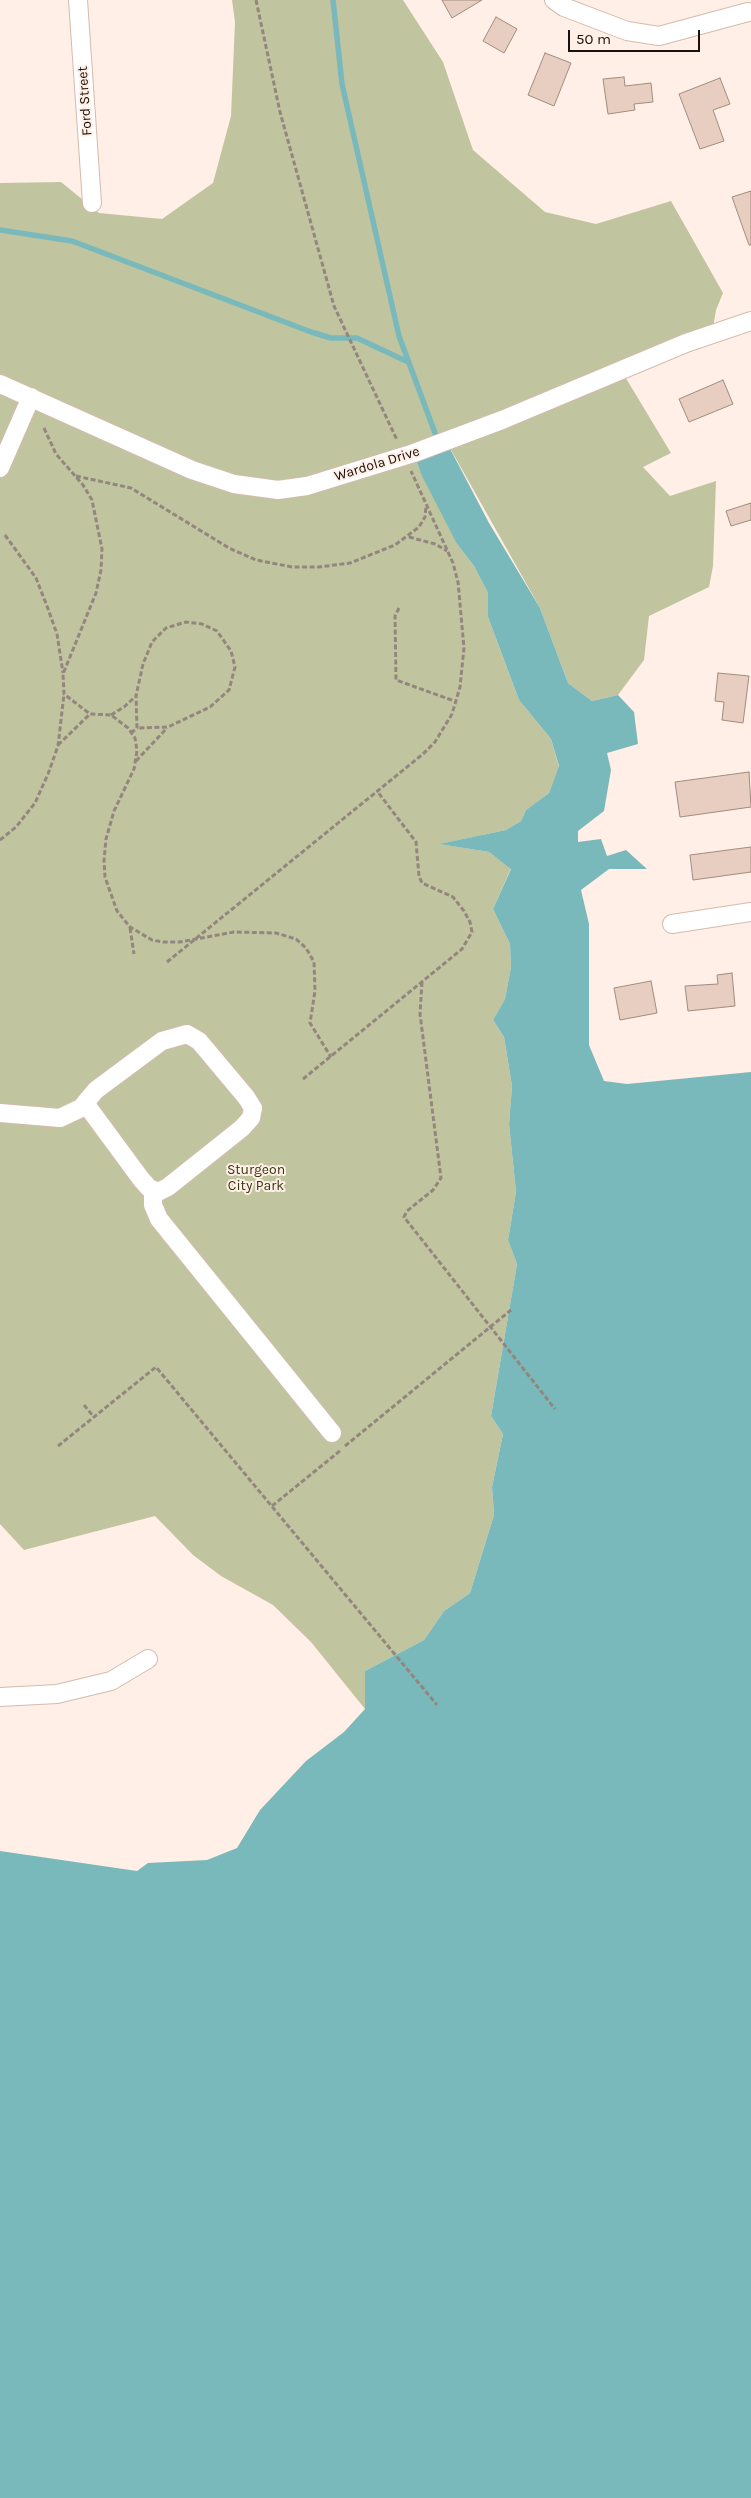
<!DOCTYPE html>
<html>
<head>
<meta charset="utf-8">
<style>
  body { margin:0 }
  #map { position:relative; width:751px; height:2498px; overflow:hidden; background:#ffefe6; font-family:Karla,sans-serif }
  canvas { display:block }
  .scale { position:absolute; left:568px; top:30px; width:132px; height:22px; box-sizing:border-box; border:2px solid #19110c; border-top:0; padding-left:6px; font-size:15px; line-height:18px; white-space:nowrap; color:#19110c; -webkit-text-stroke:4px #ffefe6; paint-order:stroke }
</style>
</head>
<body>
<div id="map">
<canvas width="751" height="2498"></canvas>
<div class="scale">50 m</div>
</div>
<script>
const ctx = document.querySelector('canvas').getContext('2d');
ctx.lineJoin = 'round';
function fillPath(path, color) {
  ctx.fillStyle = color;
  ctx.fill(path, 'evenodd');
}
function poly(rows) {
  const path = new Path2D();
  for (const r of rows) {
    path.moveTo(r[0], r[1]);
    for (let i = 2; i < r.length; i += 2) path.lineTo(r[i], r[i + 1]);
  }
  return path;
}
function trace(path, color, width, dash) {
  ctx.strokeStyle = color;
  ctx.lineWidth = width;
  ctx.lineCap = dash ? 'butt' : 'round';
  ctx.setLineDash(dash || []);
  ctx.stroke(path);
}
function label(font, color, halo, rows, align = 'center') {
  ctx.font = font + ' Karla,sans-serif';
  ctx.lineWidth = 4;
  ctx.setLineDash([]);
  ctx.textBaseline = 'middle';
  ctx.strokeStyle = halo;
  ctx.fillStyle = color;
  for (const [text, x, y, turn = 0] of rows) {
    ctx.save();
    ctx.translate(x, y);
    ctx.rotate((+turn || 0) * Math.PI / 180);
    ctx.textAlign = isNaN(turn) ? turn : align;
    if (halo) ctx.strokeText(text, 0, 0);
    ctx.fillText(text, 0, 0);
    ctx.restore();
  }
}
const green = poly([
  [232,0,403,0,443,62,473,150,545,212,596,224,671,201,723,293,716,310,712,334,621,370,671,453,643,467,670,496,716,481,713,566,709,587,649,616,644,660,618,695,592,701,568,683,540,608,446,441,457,544,474,566,488,593,488,617,519,700,551,739,559,767,549,793,526,810,521,821,506,830,440,844,489,852,511,868,493,909,510,944,511,967,505,999,493,1020,504,1037,512,1086,509,1124,516,1192,508,1240,517,1264,491,1416,503,1434,492,1487,494,1515,470,1593,444,1611,424,1640,365,1671,365,1709,311,1642,273,1605,221,1576,193,1555,155,1516,24,1550,0,1524,0,183,61,182,99,213,162,219,213,183,231,116,235,22]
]);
const water = poly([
  [446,441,489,523,540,608,568,683,592,701,618,695,634,712,638,744,607,753,611,770,604,811,578,831,578,842,601,839,607,856,626,850,647,869,609,869,581,890,589,924,589,1045,604,1081,627,1084,751,1072,751,2498,0,2498,0,1851,137,1871,148,1863,207,1860,237,1848,260,1810,306,1761,344,1732,365,1709,365,1671,424,1640,444,1611,470,1593,494,1515,492,1487,503,1434,491,1416,517,1264,508,1240,516,1192,509,1124,512,1086,504,1037,493,1020,505,999,511,967,510,944,493,909,511,869,489,852,439,844,506,830,521,821,526,810,549,793,559,766,551,739,519,700,488,617,488,593,474,566,457,544,422,476,414,453]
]);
const stream = poly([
  [333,0,342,84,399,336,438,441],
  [0,230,72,241,311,332,331,338,357,338,408,362]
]);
const building = poly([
  [442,0,482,0,452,18,442,0],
  [496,17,517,29,504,53,483,41,496,17],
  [545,53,571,63,554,106,528,95,545,53],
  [624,77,625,86,651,83,653,102,634,104,635,110,608,114,603,79,624,77],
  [720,78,730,104,713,110,724,141,700,149,679,94,720,78],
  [751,191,751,245,749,245,732,197,751,191],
  [723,380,733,404,689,422,679,399,723,380],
  [751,503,751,520,731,526,726,511,751,503],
  [718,673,749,676,743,723,722,720,724,702,715,701,718,673],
  [749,772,751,807,680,817,675,782,749,772],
  [751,847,751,872,693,880,690,855,751,847],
  [732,973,735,1006,688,1011,685,986,718,984,717,975,732,973],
  [651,981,657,1013,620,1020,614,988,651,981]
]);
const path = poly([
  [256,0,280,112,334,306,397,440],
  [44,428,56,454,83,485,92,500,102,549,101,570,96,593,63,674,64,694,90,714,111,715,128,728,135,738,137,751,134,769,114,811,106,839,104,861,105,877,117,911,130,927,152,940,163,942,180,942,234,932,276,933,296,939,306,948,314,962,315,991,310,1023,331,1057],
  [76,476,131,488,229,548,256,560,292,567,319,567,350,563,395,545,419,527,425,517,426,506],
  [5,535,36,578,47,606,57,634,63,673],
  [409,537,435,544,447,551],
  [399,608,395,616,396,680,457,702],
  [111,715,124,707,136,696],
  [131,733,137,728,136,696,143,664,152,642,166,628,186,622,202,624,217,631,231,651,235,667,229,690,210,707,168,727,137,728],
  [58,745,90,714],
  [136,761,167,728],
  [0,840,16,827,35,803,48,774,58,746,64,694],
  [130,928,134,954],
  [167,962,423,754,435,742,452,714,460,687,464,648,458,582,453,563,411,471],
  [422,982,420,1014,441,1178,433,1190,407,1211,404,1217,555,1409],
  [303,1079,462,949,472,932,470,922,464,911,453,897,422,883,419,876,416,842,377,791],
  [84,1405,93,1416],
  [58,1446,156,1367,437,1705],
  [345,1446,511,1310],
  [272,1506,341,1450]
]);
const minor = poly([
  [78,0,92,203],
  [554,0,564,7,627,31,659,36,748,12],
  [0,384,192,470,234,484,278,490,307,486,414,453,502,420,686,343,751,321],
  [0,468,31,397],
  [672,924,751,912],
  [0,1113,60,1118,81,1108,85,1103,96,1090,162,1041,187,1034,199,1041,246,1097,253,1108,251,1118,242,1128,168,1187,158,1192,149,1188,141,1179,85,1103],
  [153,1190,153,1205,159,1219,332,1433],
  [0,1697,57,1694,111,1681,148,1659]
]);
const streetNames = [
  ["Ford Street",85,101,-94],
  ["Wardola Drive",377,464,-17]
];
const parkNames = [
  ["Sturgeon",256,1170],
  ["City Park",256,1186]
];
fillPath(green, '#c0c59f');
fillPath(water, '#79b9bb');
trace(stream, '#79b9bb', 5.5);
fillPath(building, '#e8cec0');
trace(building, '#a28b7d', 1);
trace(minor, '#d4bbad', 20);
trace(path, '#93867f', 3, [5, 2.5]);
trace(minor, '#fff', 18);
label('14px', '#19110c', '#ffefe6', streetNames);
label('14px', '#333610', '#ffefe6', parkNames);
</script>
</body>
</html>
